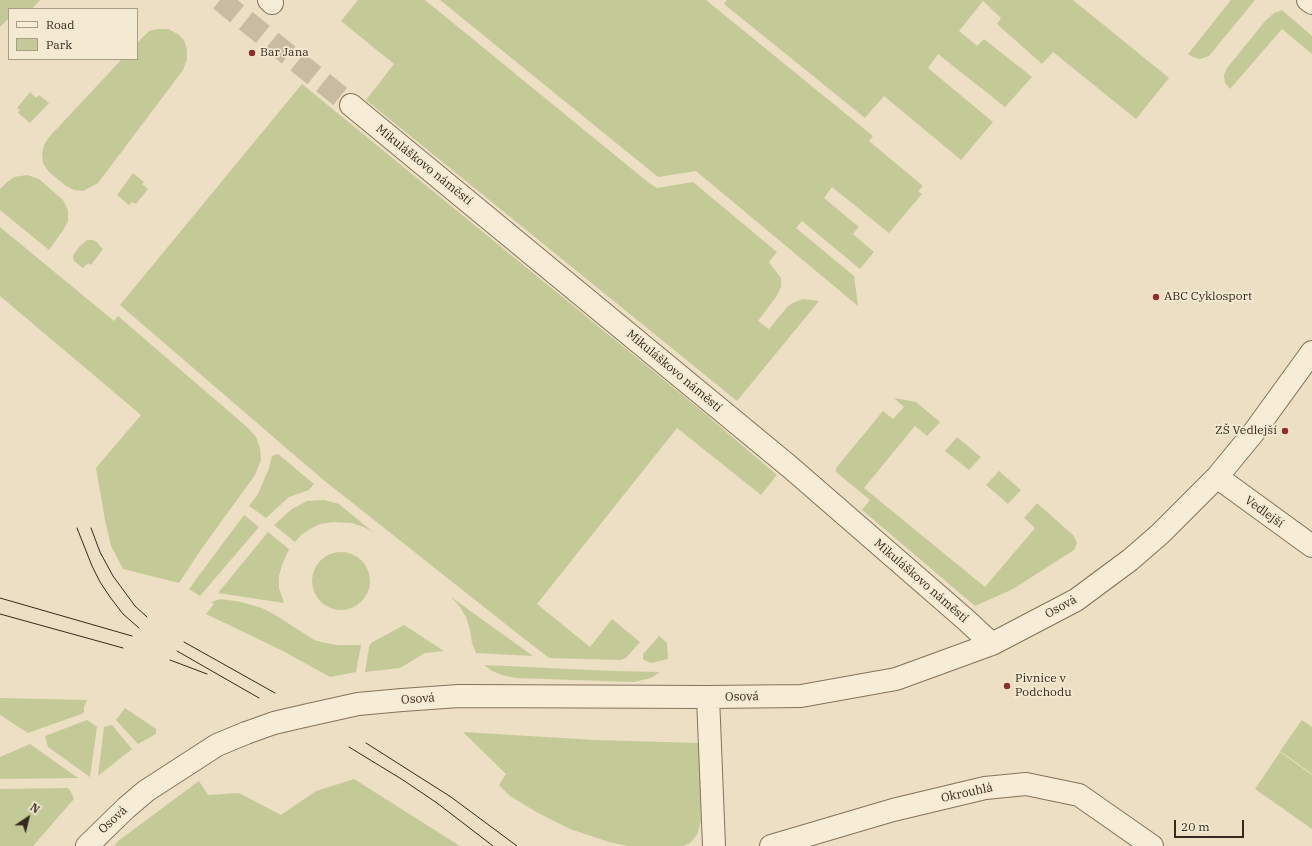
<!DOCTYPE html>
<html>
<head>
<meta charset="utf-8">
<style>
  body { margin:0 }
  #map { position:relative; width:1312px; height:846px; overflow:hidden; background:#ecdfc3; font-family:"IBM Plex Serif",serif }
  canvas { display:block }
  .legend { position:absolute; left:8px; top:8px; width:130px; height:52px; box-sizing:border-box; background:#f4ead2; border:1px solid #a89d8a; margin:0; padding:5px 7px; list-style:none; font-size:12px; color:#36291e }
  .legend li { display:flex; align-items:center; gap:8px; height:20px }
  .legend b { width:20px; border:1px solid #a89d8a }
  .north { position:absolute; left:8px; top:798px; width:40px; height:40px; -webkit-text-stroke:3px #f4ead2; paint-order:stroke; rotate:35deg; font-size:11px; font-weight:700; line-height:16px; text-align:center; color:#36291e }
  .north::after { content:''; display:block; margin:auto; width:14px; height:18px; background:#36291e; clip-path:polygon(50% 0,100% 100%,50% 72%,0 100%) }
  .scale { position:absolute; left:1174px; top:820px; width:70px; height:18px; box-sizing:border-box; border:2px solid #36291e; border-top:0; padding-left:5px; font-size:12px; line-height:14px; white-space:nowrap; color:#36291e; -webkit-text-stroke:3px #f4ead2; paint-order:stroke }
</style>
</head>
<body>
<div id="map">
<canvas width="1312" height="846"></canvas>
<ul class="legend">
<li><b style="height:5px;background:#f7edd6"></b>Road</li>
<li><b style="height:11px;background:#c4ca97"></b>Park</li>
</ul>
<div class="north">N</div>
<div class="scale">20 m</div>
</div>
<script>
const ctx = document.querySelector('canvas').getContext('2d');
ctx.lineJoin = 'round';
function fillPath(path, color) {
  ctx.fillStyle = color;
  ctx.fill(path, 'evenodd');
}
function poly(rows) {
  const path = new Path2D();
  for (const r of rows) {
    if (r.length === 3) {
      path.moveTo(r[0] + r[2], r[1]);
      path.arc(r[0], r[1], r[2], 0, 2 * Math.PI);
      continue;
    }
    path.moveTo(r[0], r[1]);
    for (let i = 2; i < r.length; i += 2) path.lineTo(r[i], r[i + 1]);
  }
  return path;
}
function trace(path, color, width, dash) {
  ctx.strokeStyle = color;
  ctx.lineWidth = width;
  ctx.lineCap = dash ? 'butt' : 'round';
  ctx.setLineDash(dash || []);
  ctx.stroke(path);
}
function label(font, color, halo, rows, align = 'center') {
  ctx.font = font + ' "IBM Plex Serif",serif';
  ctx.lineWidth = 3.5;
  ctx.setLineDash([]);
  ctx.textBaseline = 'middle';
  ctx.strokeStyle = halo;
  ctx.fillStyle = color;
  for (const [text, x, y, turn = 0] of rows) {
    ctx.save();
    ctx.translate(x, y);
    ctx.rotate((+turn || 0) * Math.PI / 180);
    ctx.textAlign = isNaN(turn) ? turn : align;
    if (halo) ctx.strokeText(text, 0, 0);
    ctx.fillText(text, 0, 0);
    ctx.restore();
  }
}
const green = poly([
  [0,0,40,0,32,9,9,9,9,18,0,27],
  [358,0,425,0,649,183,657,188,693,182,777,252,769,262,781,278,781,287,776,297,758,321,769,329,788,306,795,302,803,299,819,301,737,401,366,100,394,64,341,21],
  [440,0,706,0,873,136,869,141,923,186,918,191,922,194,889,233,832,187,824,198,859,227,853,234,874,252,860,269,802,221,796,228,854,276,858,306,696,171,658,177],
  [727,0,1073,0,1169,78,1136,119,1053,52,1042,64,997,24,1001,18,983,1,959,31,977,46,984,39,1032,77,1005,107,938,54,928,68,993,122,961,160,884,96,865,118,724,4],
  [1231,0,1255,0,1209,56,1200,59,1193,57,1188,54],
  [1282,10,1312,36,1312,54,1282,29,1230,89,1225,83,1224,75,1227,68,1266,20,1274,13],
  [158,29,168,29,178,34,184,40,187,49,187,59,183,70,98,183,83,191,74,190,66,186,49,172,43,163,42,154,44,145,49,137,122,59,137,59,137,43,149,31],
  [302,84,697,407,777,475,761,495,677,428,537,604,590,647,612,619,640,642,626,658,620,660,549,658,513,630,321,478,120,305],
  [30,92,36,98,39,95,49,103,30,123,18,113,20,110,17,108],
  [133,173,144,182,142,184,148,189,136,204,132,202,129,205,117,195],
  [27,175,39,179,63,200,68,210,68,221,64,229,49,250,0,210,0,189,7,182,14,177],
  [0,227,114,321,118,316,247,427,256,437,260,448,261,460,255,475,200,551,179,583,123,569,111,546,105,520,96,468,141,415,0,296],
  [87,240,93,240,98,243,98,244,103,249,91,265,88,263,83,268,74,261,73,257,74,254,80,246],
  [894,398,916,402,940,422,927,436,915,426,864,488,985,587,1035,528,1024,518,1037,503,1073,535,1077,543,1074,550,1013,589,975,606,862,510,870,500,836,472,836,468,883,411,893,419,904,407],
  [957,437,981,457,969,470,945,451],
  [278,454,314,484,309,490,289,497,266,518,249,506,258,494,269,468,272,456],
  [999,471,1021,490,1008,504,986,485],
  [324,500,339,504,374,533,366,528,352,523,333,522,320,524,310,529,301,535,295,542,274,525,292,509,307,501],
  [244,515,259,527,200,596,189,589],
  [268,532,289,549,282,565,279,576,279,588,284,603,218,593],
  [341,581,29],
  [451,597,533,656,476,653,472,643,470,630,466,617,460,607],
  [221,599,241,602,262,608,277,616,314,640,325,643,337,645,361,645,356,672,330,677,283,651,206,614,214,604,211,602],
  [404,625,444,651,425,653,400,668,365,672,369,647,371,643],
  [659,636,667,643,668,659,651,663,646,661,643,659,643,654],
  [484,665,613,671,660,672,651,678,634,682,515,678,502,675,492,671],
  [0,698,87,700,84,707,84,713,28,733,0,715],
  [125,708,156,729,156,734,138,744,116,720],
  [87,720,97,727,90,777,48,747,45,736],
  [1302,720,1312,727,1312,774,1280,751],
  [112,725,132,749,98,776,104,727],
  [463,732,595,740,699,743,701,821,697,835,690,843,683,846,628,846,609,842,570,829,538,813,510,796,499,785,506,774],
  [30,744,78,778,0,779,0,757],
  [1280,752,1312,775,1312,829,1255,789],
  [354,779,460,846,114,846,118,841,199,781,208,795,239,793,281,815,316,791],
  [68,788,71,792,74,799,33,846,0,846,0,789]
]);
const minorTunnel = poly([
  [220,0,351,105]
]);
const minor = poly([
  [269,0,272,3],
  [1308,0,1312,3],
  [351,105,790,467,965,619,992,644],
  [1217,477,1312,546],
  [708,697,714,846],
  [402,700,459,696,708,697,801,696,896,679,992,644,1076,600,1130,560,1160,534,1217,477,1254,432,1312,352],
  [87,846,126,808,146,791,217,745,246,733],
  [771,846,893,810,985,788,1026,784,1079,795,1152,846]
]);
const tram = poly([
  [77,528,92,566,100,582,110,597,123,614,139,628],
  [91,528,100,552,113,576,135,606,147,617],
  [0,598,132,636],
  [0,614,123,648],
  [184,642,275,693],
  [177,651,259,698],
  [170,660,207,674],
  [366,743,451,797,517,846],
  [349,747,403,780,437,803,493,846]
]);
const minorBridge = poly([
  [246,733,274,723,304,716,358,704,402,700]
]);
const markers = [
  [252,53,4,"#922d2e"],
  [1156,297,4,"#922d2e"],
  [1285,431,4,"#922d2e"],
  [1007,686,4,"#922d2e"]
];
const poiNames = [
  ["Bar Jana",260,53],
  ["ABC Cyklosport",1164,297],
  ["ZŠ Vedlejší",1277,431,"right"],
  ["Pivnice v",1015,679],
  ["Podchodu",1015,693]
];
const streetNames = [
  ["Mikuláškovo náměstí",424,165,39],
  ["Mikuláškovo náměstí",674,371,40],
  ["Vedlejší",1264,512,36],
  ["Mikuláškovo náměstí",921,581,41],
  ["Osová",1061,607,-29],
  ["Osová",742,697,-1],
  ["Osová",418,699,-4],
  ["Okrouhlá",967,793,-12],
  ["Osová",113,820,-43]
];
fillPath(green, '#c4ca97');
trace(minorTunnel, '#c8bba2', 22, [22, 11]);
trace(minor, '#86715a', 24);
trace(minor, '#f7edd6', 22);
trace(tram, '#36291e', 1);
trace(minorBridge, '#86715a', 24, []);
trace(minorBridge, '#f7edd6', 22);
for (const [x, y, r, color] of markers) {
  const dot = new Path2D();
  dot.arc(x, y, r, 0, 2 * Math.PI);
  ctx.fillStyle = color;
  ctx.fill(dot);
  trace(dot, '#f4ead2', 1.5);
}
label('12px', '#36291e', '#f4ead2', poiNames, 'left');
label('12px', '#36291e', '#f4ead2', streetNames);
</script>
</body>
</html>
